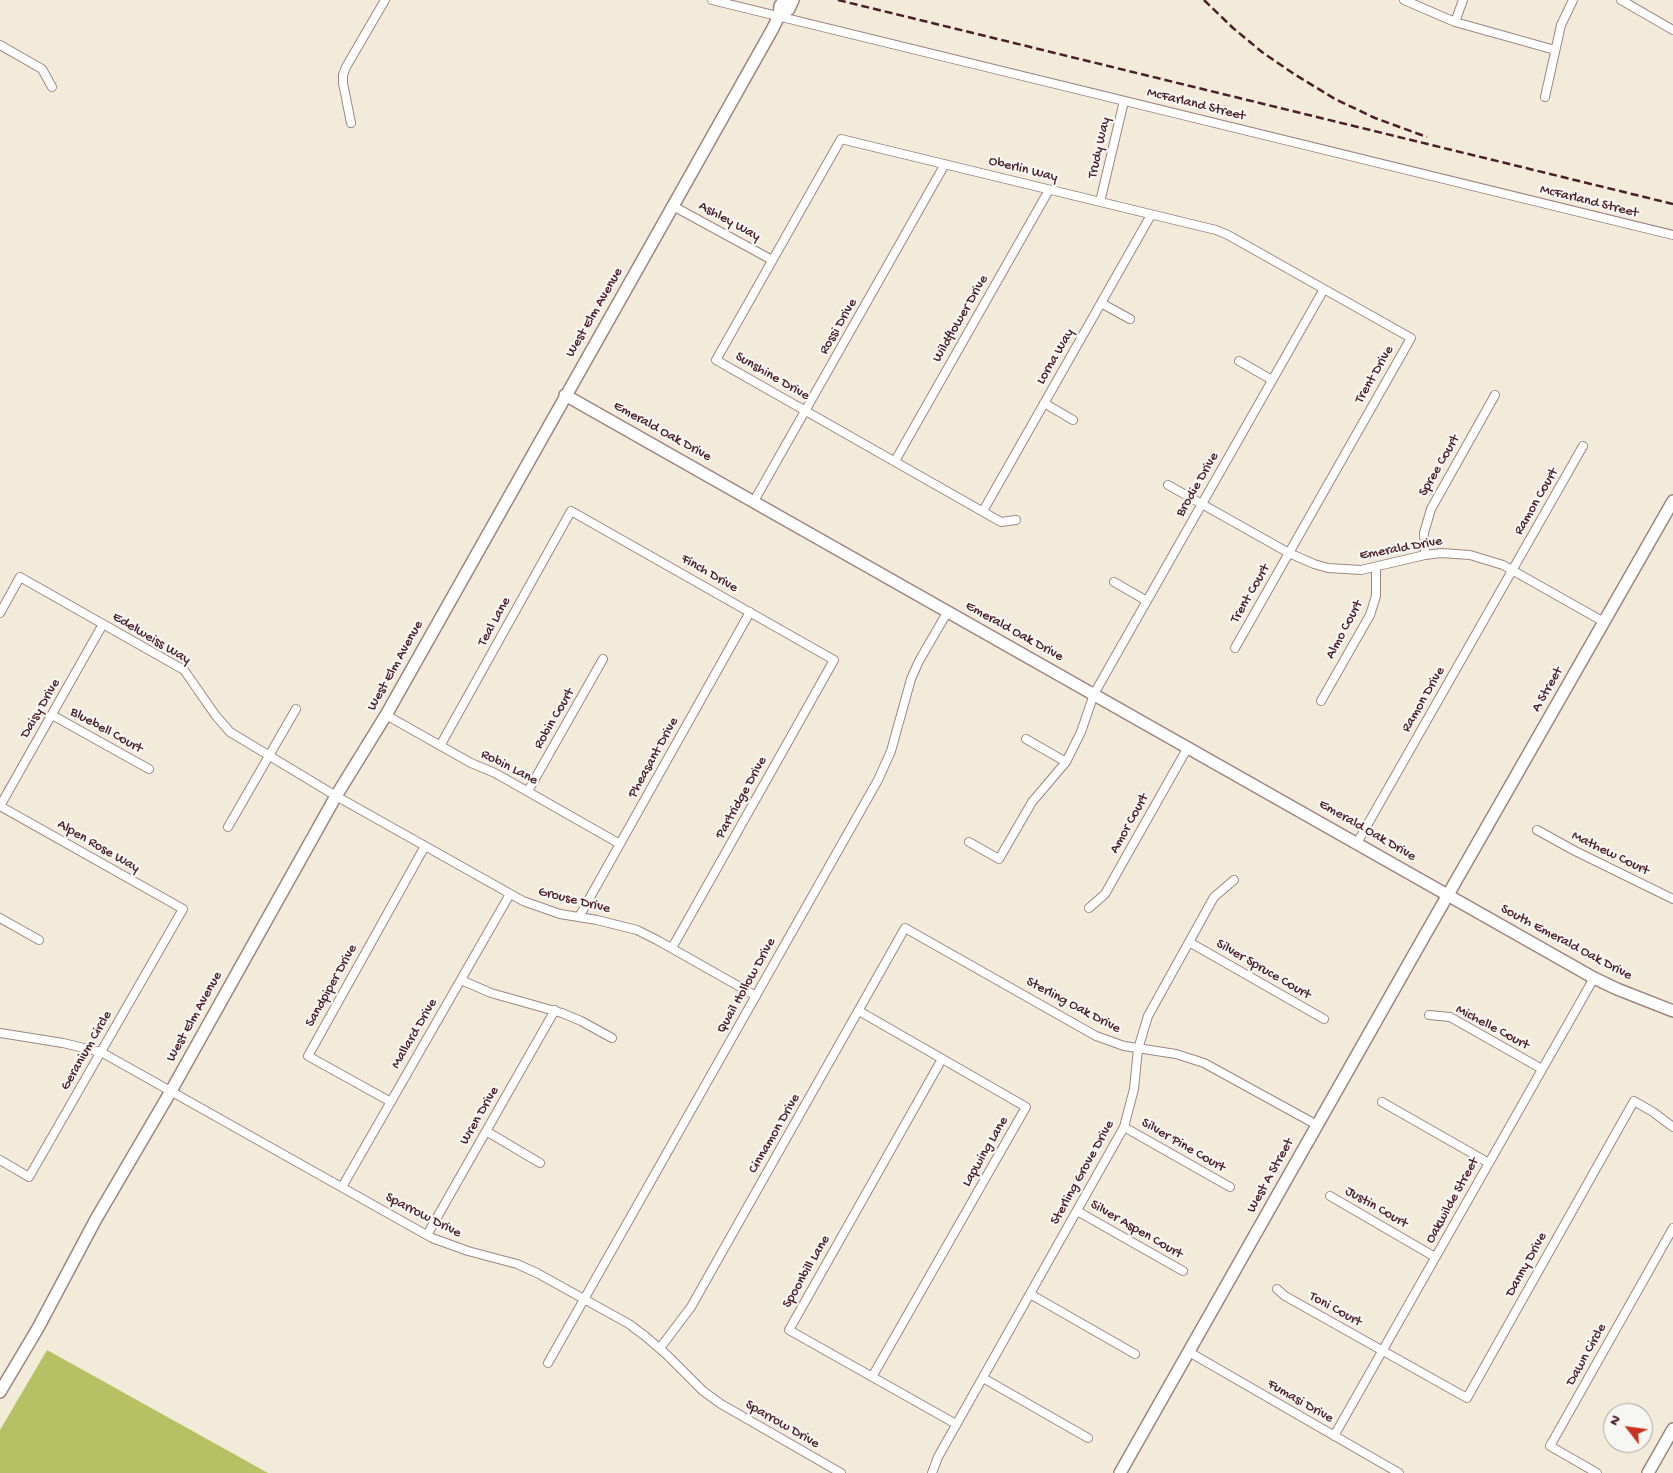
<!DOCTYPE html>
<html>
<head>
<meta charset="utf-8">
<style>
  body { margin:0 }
  #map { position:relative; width:1673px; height:1473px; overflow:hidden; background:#f3ebda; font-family:"Gochi Hand",sans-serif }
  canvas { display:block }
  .north { position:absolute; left:1603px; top:1403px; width:50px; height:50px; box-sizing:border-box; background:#f6f6f2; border:1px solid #b1a0a2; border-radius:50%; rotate:300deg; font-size:14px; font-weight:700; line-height:20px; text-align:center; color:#4a1f2b }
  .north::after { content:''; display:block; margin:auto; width:18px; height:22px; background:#c8321e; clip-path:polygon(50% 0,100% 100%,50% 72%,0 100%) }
</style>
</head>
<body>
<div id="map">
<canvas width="1673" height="1473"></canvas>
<div class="north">N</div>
</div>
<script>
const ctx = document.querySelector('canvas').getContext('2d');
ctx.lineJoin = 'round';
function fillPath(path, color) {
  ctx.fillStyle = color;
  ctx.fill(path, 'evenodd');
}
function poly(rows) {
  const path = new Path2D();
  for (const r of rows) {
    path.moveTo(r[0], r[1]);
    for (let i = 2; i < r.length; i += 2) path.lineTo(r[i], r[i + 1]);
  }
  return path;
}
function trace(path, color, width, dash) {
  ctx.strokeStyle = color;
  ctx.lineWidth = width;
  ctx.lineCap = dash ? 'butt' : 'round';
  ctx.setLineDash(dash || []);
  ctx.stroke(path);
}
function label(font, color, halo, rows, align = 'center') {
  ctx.font = font + ' "Gochi Hand",sans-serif';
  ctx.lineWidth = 4.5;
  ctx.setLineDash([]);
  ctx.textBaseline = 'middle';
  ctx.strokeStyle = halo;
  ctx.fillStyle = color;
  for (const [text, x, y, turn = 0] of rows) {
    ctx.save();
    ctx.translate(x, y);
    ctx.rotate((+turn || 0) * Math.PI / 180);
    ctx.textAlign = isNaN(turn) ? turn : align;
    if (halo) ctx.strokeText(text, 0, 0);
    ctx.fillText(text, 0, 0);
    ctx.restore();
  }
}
const green = poly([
  [47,1350,268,1473,0,1473,0,1430]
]);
const street = poly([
  [712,0,1673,235],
  [1404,0,1455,22,1555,50],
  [1621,0,1673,30],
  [1455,22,1463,0],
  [0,45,42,69,52,87],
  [1545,97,1561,25,1573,0],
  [351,123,343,83,343,75,346,67,385,0],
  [1100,202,1124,101],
  [673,206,772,260],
  [1101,303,1130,319],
  [1239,361,1272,380],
  [1044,403,1073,420],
  [895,461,1049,190],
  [1168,485,1289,553,1314,564,1328,568,1361,570,1425,555,1441,553,1470,555,1503,565,1604,622],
  [754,501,945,164],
  [983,511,1151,215],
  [1016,520,1001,522,716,360,841,139,1216,230,1228,235,1411,338,1235,648],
  [1425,555,1424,533,1431,509,1495,395],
  [1114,582,1147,601],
  [0,613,20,577,184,670,216,716,230,732,336,796,523,901,560,914,597,920,637,930,657,940,756,996],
  [1321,701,1370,615,1376,596,1376,568],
  [52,715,149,769],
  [386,715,471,763,495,773,620,844],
  [1026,739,1066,762],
  [440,746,571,511,834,660,672,948],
  [528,791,603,659],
  [0,806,103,624],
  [228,827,296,709],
  [1537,830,1575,851,1673,899],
  [969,842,999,859,1032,802,1066,762,1081,732,1094,694,1324,289],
  [1357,843,1583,446],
  [1089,908,1105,894,1188,747],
  [579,917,750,612],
  [0,918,39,940],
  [1189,942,1324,1019],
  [461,980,491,993,562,1013,581,1021,612,1038],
  [859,1011,1026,1107,872,1377],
  [1429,1015,1450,1017,1542,1069],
  [0,1033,63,1043,101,1052,432,1238,468,1251,517,1264,537,1273,629,1324,645,1336,667,1355,703,1391,721,1404,841,1473],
  [942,1059,789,1330,956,1424],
  [391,1102,308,1056,425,846],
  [1382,1102,1489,1163],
  [1124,1127,1230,1187],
  [486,1131,540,1163],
  [0,1160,29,1177,183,909,0,806],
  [342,1187,510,894],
  [1330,1196,1435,1257],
  [1077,1211,1183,1271],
  [427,1235,555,1010],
  [1277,1289,1285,1296,1467,1398,1634,1101,1653,1112,1673,1127],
  [1030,1294,1135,1354],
  [660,1348,691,1307,905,928,1096,1036,1124,1046,1176,1054,1204,1063,1317,1125],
  [1189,1352,1399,1473],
  [548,1363,878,780,891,751,911,679,919,661,948,611],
  [983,1378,1088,1438],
  [1334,1436,1594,978],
  [932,1473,938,1457,1124,1127,1134,1089,1138,1049,1148,1016,1214,897,1234,880],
  [1597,1473,1550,1446,1673,1228]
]);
const secondary = poly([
  [779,16,789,9,793,0],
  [565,395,1594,978,1617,989,1673,1011],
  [0,1392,38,1328,96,1219,171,1091,336,796,386,715,673,206,772,30,779,16,780,6,784,0],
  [1120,1473,1413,956,1673,501],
  [1648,1473,1673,1429]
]);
const rail = poly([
  [838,0,1673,204],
  [1204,0,1233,28,1262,52,1294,74,1335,99,1375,118,1427,137]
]);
const streetNames = [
  ["McFarland Street",1196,105,14],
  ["Trudy Way",1100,148,-77],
  ["Oberlin Way",1023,170,14],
  ["McFarland Street",1589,202,14],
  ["Ashley Way",729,222,29],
  ["West Elm Avenue",595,313,-60],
  ["Wildflower Drive",961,319,-60],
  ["Rossi Drive",839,327,-60],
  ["Lorna Way",1056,357,-60],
  ["Trent Drive",1375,375,-60],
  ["Sunshine Drive",772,377,30],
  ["Emerald Oak Drive",662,432,29],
  ["Spree Court",1440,466,-60],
  ["Brodie Drive",1198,485,-60],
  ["Ramon Court",1537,502,-60],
  ["Emerald Drive",1401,549,-10],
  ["Finch Drive",709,574,30],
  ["Trent Court",1251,594,-60],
  ["Teal Lane",495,622,-61],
  ["Almo Court",1345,630,-62],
  ["Emerald Oak Drive",1014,632,29],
  ["Edelweiss Way",151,639,31],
  ["West Elm Avenue",396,666,-61],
  ["A Street",1548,690,-60],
  ["Ramon Drive",1424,700,-60],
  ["Daisy Drive",41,709,-60],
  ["Robin Court",555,719,-60],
  ["Bluebell Court",106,731,29],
  ["Pheasant Drive",654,758,-61],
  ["Robin Lane",509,768,27],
  ["Partridge Drive",742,798,-61],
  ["Amor Court",1130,824,-61],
  ["Emerald Oak Drive",1367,831,30],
  ["Alpen Rose Way",98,847,30],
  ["Mathew Court",1610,854,26],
  ["Grouse Drive",574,901,14],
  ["South Emerald Oak Drive",1566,943,28],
  ["Silver Spruce Court",1263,970,30],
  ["Sandpiper Drive",332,986,-61],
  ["Quail Hollow Drive",747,986,-61],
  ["Sterling Oak Drive",1073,1006,28],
  ["West Elm Avenue",195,1017,-61],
  ["Michelle Court",1492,1028,28],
  ["Mallard Drive",415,1034,-60],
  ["Geranium Circle",87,1051,-60],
  ["Wren Drive",480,1116,-60],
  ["Cinnamon Drive",775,1134,-60],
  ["Silver Pine Court",1183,1146,30],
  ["Lapwing Lane",986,1152,-60],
  ["Sterling Grove Drive",1083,1173,-61],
  ["West A Street",1271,1176,-61],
  ["Oakwilde Street",1453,1201,-61],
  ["Justin Court",1376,1208,30],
  ["Sparrow Drive",423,1216,27],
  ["Silver Aspen Court",1136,1230,30],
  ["Danny Drive",1527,1265,-61],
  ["Spoonbill Lane",807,1272,-60],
  ["Toni Court",1335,1310,29],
  ["Dawn Circle",1587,1355,-61],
  ["Fumasi Drive",1300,1402,30],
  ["Sparrow Drive",782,1425,30]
];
fillPath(green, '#b6c163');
trace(street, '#9e8582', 10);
trace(secondary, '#9e8582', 14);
trace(street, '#fff', 8);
trace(secondary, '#fff', 11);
trace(rail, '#4a1f2b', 2.5, [8, 4]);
label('14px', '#4a1f2b', '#f6f6f2', streetNames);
</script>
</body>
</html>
